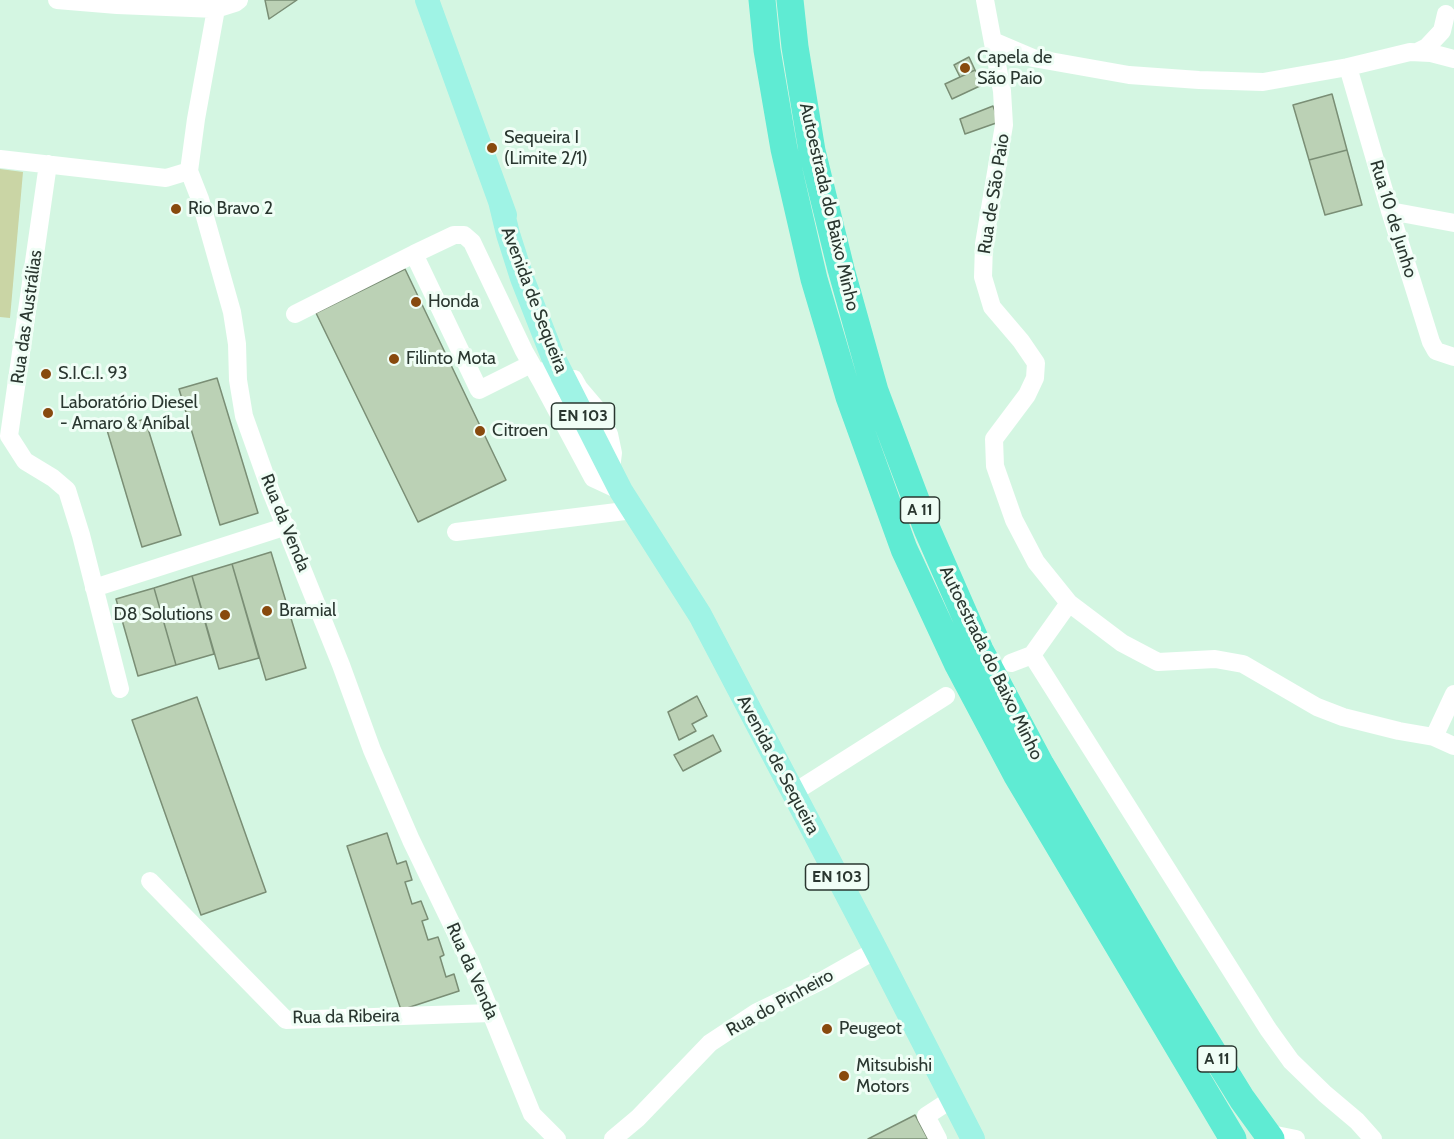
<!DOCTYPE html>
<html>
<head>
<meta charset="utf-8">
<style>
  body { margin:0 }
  canvas { display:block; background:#d4f6e2 }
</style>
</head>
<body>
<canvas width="1454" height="1139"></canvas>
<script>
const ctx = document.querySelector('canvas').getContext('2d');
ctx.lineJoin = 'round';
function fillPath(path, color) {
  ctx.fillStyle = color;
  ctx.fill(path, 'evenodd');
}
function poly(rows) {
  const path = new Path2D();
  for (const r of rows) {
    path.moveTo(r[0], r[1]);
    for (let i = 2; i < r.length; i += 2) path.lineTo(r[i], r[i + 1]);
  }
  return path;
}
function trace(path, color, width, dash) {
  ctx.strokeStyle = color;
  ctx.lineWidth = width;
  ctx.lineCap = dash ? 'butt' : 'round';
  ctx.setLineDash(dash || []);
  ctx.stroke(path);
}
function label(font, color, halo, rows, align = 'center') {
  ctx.font = font + ' Cabin,sans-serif';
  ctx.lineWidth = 6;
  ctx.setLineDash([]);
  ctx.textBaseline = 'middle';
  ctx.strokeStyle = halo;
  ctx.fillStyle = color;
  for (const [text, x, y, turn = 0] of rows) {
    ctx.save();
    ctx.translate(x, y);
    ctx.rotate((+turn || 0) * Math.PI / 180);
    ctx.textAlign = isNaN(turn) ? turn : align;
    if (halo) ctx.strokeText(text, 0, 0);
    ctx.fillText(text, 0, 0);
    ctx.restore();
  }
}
const green = poly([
  [0,169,23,172,10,318,0,317]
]);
const building = poly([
  [265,0,297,0,269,19,265,0],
  [969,57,975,70,960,77,954,65,969,57],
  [975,70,982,85,952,99,945,84,975,70],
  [1332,94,1347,150,1309,160,1293,105,1332,94],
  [993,106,999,122,965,134,960,119,993,106],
  [1347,150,1362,205,1325,215,1309,160,1347,150],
  [405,269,506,480,418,522,316,313,405,269],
  [217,378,258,513,220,525,179,389,217,378],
  [145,419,181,535,142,547,107,430,145,419],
  [271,552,306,668,266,680,232,564,271,552],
  [232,564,259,658,219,669,192,576,232,564],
  [192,576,214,654,176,665,154,588,192,576],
  [154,588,176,665,138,676,116,599,154,588],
  [697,696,707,716,692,724,696,731,679,740,668,712,697,696],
  [197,697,266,892,201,915,132,720,197,697],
  [713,735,721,751,683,771,674,755,713,735],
  [387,833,397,864,406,861,412,880,405,882,412,904,421,901,428,919,422,921,428,940,438,937,444,955,440,957,446,977,454,974,459,991,401,1010,347,846,387,833],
  [915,1115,928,1139,868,1139,915,1115]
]);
const minor = poly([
  [57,0,117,5,216,9,235,3,239,0],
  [985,0,1002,91,1004,125,984,244,983,277,992,307,1021,341,1036,363,1035,378,1027,395,994,439,995,466,1014,520,1036,562,1069,603,1122,643,1158,662,1215,659,1243,664,1317,707,1343,717,1399,731,1434,737,1454,746],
  [216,9,196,119,189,171,200,199,232,312,237,344,238,380,244,416,270,489,341,665,372,750,411,840,471,964,532,1114,557,1139],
  [993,41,1033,58,1129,75,1199,80,1263,82,1348,67,1410,52,1431,53,1454,59],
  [1419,51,1427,47,1442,31,1446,14],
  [1348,67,1390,211,1431,342,1436,351,1454,357],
  [0,159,166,178,189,171],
  [48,164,9,436,25,461,53,478,67,490,81,535,120,689],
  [1390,211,1454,223],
  [295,314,414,254],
  [531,364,479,390,414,254,454,235,464,235,472,242,524,351,541,381],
  [546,370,541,381,593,478,621,491],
  [574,379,579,388,596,408],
  [609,434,613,453,611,469],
  [456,532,633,510],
  [94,588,287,526],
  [1032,655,1268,1029,1291,1061,1325,1094,1357,1121,1373,1139],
  [1011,663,1032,655,1069,603],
  [1434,737,1454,694],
  [793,793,946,696],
  [150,881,286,1020,491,1013],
  [1266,1133,1296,1139],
  [613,1139,638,1118,710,1043,757,1012,823,980,876,950],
  [938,1139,926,1116,952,1099]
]);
const major = poly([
  [427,0,505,215],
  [500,201,508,234,522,278,553,357,621,491,700,615,876,950,973,1139]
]);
const highway = poly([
  [762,0,767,50,784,149,814,279,849,397,904,549,958,665,1016,774,1233,1139],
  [790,0,795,47,812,151,841,269,875,391,927,529,980,650,1041,765,1166,976,1242,1099,1271,1139]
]);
const markers = [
  [965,68,6,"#884a0e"],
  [492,148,6,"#884a0e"],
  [176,209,6,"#884a0e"],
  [416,302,6,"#884a0e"],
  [394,359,6,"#884a0e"],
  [46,374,6,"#884a0e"],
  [48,413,6,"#884a0e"],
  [480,431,6,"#884a0e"],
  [267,611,6,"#884a0e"],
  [225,615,6,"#884a0e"],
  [827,1029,6,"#884a0e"],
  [844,1076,6,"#884a0e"]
];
const shields = [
  [583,416,63],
  [920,510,39],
  [837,877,63],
  [1217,1059,39]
];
const shieldNames = [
  ["EN 103",583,416],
  ["A 11",920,510],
  ["EN 103",837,877],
  ["A 11",1217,1059]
];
const poiNames = [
  ["Capela de",977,58],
  ["São Paio",977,79],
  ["Sequeira I",504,138],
  ["(Limite 2/1)",504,159],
  ["Rio Bravo 2",188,209],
  ["Honda",428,302],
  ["Filinto Mota",406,359],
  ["S.I.C.I. 93",58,374],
  ["Laboratório Diesel",60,403],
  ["- Amaro & Aníbal",60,424],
  ["Citroen",492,431],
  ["Bramial",279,611],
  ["D8 Solutions",213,615,"right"],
  ["Peugeot",839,1029],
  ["Mitsubishi",856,1066],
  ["Motors",856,1087]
];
const streetNames = [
  ["Rua de São Paio",994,194,-81],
  ["Autoestrada do Baixo Minho",829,207,77],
  ["Rua 10 de Junho",1393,219,73],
  ["Avenida de Sequeira",534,300,69],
  ["Rua das Austrálias",27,317,-82],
  ["Rua da Venda",285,523,68],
  ["Autoestrada do Baixo Minho",991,663,64],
  ["Avenida de Sequeira",778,765,62],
  ["Rua da Venda",472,971,66],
  ["Rua do Pinheiro",780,1003,-29],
  ["Rua da Ribeira",346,1017,-1]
];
fillPath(green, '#cad5a5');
fillPath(building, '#bbd1b5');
trace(building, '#7a8e75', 1.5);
trace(minor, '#fff', 18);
trace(major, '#9ff3e5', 24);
trace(highway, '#5febd3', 27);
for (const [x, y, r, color] of markers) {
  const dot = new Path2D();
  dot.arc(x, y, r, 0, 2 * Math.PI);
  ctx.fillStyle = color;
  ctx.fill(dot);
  trace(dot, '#f0fef6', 2);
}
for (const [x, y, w] of shields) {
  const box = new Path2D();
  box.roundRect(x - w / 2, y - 13, w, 26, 4.5);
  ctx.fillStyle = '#f0fef6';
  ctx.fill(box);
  trace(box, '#2a3730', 1.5);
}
label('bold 16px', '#2a3730', null, shieldNames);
label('18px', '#2a3730', '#f0fef6', poiNames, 'left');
label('18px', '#2a3730', '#f0fef6', streetNames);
</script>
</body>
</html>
